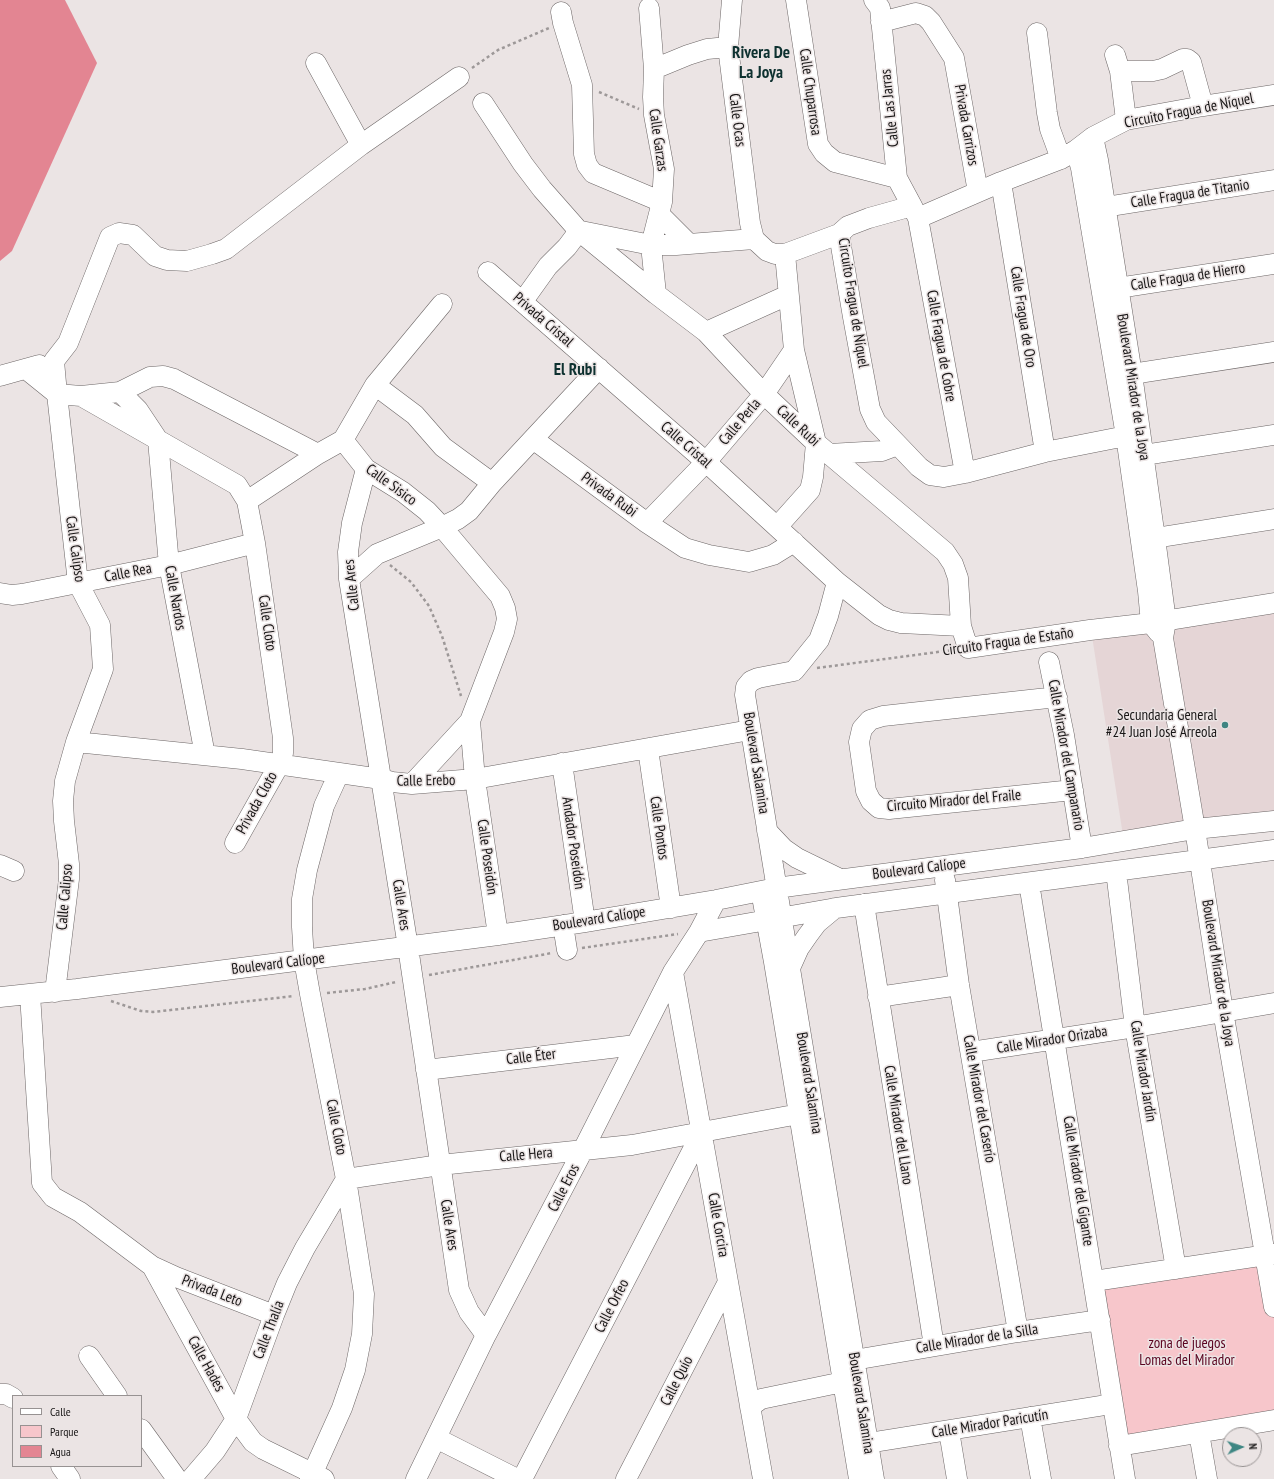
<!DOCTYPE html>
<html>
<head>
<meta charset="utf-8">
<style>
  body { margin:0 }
  #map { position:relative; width:1274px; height:1479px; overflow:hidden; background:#ebe4e4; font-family:"PT Sans Narrow",sans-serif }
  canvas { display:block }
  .legend { position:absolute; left:12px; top:1395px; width:130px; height:72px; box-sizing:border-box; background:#ebe4e4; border:1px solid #979292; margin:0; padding:5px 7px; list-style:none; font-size:12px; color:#181616 }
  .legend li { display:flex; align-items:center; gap:8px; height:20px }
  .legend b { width:20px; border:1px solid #979292 }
  .north { position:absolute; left:1222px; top:1427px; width:40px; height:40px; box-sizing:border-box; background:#ebe4e4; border:1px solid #979292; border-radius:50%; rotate:87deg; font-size:11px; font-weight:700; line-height:16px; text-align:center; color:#181616 }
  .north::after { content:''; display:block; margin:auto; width:14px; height:18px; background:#3e8683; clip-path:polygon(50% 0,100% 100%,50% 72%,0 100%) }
</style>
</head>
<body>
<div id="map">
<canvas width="1274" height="1479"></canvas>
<ul class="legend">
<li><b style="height:5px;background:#fff"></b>Calle</li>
<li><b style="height:11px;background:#f7c6cb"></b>Parque</li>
<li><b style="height:11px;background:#e38592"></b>Agua</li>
</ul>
<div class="north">N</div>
</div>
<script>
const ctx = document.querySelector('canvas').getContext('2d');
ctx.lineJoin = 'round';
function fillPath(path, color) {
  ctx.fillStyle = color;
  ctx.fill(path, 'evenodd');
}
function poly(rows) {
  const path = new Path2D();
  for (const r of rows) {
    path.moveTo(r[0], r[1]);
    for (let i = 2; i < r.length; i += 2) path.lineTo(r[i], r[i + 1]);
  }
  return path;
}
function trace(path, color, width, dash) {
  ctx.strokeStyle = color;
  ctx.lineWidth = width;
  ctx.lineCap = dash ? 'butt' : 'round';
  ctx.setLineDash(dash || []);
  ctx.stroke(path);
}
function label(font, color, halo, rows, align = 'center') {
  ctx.font = font + ' "PT Sans Narrow",sans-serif';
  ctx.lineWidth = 3;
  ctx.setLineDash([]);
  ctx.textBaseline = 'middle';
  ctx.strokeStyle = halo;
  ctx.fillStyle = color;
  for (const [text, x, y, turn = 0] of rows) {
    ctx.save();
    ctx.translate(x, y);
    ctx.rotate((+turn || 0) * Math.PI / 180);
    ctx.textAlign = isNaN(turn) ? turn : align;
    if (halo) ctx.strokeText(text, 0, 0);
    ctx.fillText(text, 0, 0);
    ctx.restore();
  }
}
const built = poly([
  [1274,609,1274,823,1124,842,1092,636]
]);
const green = poly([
  [1266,1256,1274,1301,1274,1422,1118,1448,1092,1285]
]);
const water = poly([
  [0,0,65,0,97,63,12,251,0,261]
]);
const path = poly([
  [472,68,498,50,549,28],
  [599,92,639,109],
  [390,565,411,582,429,606,442,636,461,696],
  [817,668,953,650],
  [582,948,678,934],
  [429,975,552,953],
  [327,993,365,989,396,982],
  [111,1001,141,1011,153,1012,294,996]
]);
const minor = poly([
  [732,0,728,47,750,223,754,239],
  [796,0,818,144,824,153,835,162,897,178],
  [874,0,880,8,897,178,912,206],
  [649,8,654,69,653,97,654,115,664,169,662,202,651,245,656,294],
  [561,12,563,23,582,85,584,154,587,165,593,173,662,202],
  [881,22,916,13,925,16,931,22,954,58,978,192],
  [1037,33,1047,113,1050,129,1061,159],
  [1115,55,1120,71,1126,120],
  [316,63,361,145],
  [654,69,688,55,707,49,728,47],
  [1120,71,1153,71,1162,69,1183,59,1187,59,1191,62,1203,106],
  [483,103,523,164,542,189,579,231,656,294,706,332,764,394,816,443,945,552,953,564,958,578,961,626,968,648,1090,630,1151,623,1274,603],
  [1093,137,1098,160,1132,374,1155,538,1166,621,1163,638,1195,829,1223,1011,1274,1307],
  [1076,150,1081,168,1126,436,1148,591,1151,623,1159,633],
  [1001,182,1045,452],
  [1105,207,1274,180],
  [659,214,689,244],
  [918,218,965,473],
  [581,231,651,245,676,245,754,239,767,251,775,254,785,254,839,234,848,226,869,218,912,206,918,218,1001,182,1061,159,1076,150,1093,137,1126,120,1203,106,1274,95],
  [839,234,853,317,870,409,876,422,919,467,930,475,944,477,965,473,1045,452,1126,436],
  [488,272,706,462,837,582,879,615,889,620,901,623,961,626],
  [1105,290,1274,264],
  [523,301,548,266,567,247,579,231],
  [706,332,788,295],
  [26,369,57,394,81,396,237,485,247,501,255,543,283,738,283,753,280,763,235,843],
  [1132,374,1274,352],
  [0,376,39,365],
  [375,385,415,415,443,447,492,483],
  [120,392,150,377,163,376,174,379,318,454,343,440,366,469,403,492,427,511,442,527,500,596,505,608,507,619,504,632,470,721,412,784],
  [81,396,120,392,138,410,158,440,169,565,205,755],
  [533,439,647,523,685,548,709,555,749,562,773,555,794,542],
  [343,440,375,385,442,304],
  [829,454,882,451,898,445],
  [1144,455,1274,435],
  [366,469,352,523,348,552,349,579,408,947,459,1290,469,1312,486,1335],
  [247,501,318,454],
  [647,523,706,462,764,394,794,350],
  [777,527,810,490,813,477,816,443,794,350,785,254],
  [1155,538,1274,519],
  [349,579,377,554,442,527,458,519,469,511,492,483,599,368],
  [837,582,828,616,819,640,794,671,758,678,751,681,746,687,745,695,874,1479],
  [0,593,12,595,22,594,169,565,255,543],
  [1049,662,1064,735,1082,848],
  [1057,697,883,716,870,720,862,729,859,742,866,791,871,801,879,808,889,809,1073,790],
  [470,721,475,779,498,935],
  [76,742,242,759,381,779,392,782,412,784,475,779,750,730],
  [648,749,671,908],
  [562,763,585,922],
  [767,831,784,849,797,858,840,879],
  [0,865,14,871],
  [1116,871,1135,1027,1176,1269],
  [945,880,959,985,1018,1332],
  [1029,883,1125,1479],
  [761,891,774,962,859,1479],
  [864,904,934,1346],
  [563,925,567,950],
  [699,932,836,908,1274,850],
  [790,968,799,948,808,935,817,923,835,908],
  [673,972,763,1479],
  [55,992,69,879,69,864,64,821,63,801,65,781,76,742,103,669,100,625,78,583,57,394,54,361,68,343,110,237,119,233,133,235,155,256,167,260,187,261,212,254,226,249,361,145,459,77],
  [30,994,42,1183,53,1197,80,1212,152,1266,236,1419,253,1442,263,1449,324,1479],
  [0,997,77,989,498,935,585,922,716,900,776,888,1082,848,1195,829,1274,821],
  [878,997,959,985],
  [971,1052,1135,1027,1274,1003],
  [426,1070,636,1045],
  [152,1266,176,1277,274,1315],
  [1094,1281,1274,1254],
  [89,1356,117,1396],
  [854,1360,1018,1332,1100,1320],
  [0,1394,6,1394,13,1398],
  [750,1407,761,1399,843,1382],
  [1030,1417,1041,1479],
  [141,1429,177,1479],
  [949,1431,957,1479],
  [1199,1433,1207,1479],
  [436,1438,517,1479],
  [868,1443,1112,1404],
  [1119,1446,1274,1420],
  [61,1466,70,1479],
  [191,1479,215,1451,236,1419,274,1315,287,1283,305,1248,346,1179,440,1165,632,1145,799,1114],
  [310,1479,342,1408,355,1370,362,1334,364,1294,346,1179,310,994,304,960,302,927,302,899,307,870,324,806,339,773],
  [416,1479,486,1335,583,1150,673,972,699,932,716,900],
  [522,1479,702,1132],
  [626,1479,728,1282]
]);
const markers = [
  [1225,725,4,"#3e8683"]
];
const streetNames = [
  ["Calle Chuparrosa",810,92,82],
  ["Calle Las Jarras",890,108,-96],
  ["Circuito Fragua de Níquel",1189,111,-11],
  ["Calle Ocas",737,120,83],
  ["Privada Carrizos",966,125,80],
  ["Calle Garzas",658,140,82],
  ["Calle Fragua de Titanio",1190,194,-9],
  ["Calle Fragua de Hierro",1188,277,-9],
  ["Circuito Fragua de Níquel",853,303,81],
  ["Calle Fragua de Oro",1023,317,81],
  ["Privada Cristal",543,320,41],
  ["Calle Fragua de Cobre",941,346,80],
  ["Boulevard Mirador de la Joya",1133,387,81],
  ["Calle Perla",740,422,-50],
  ["Calle Rubi",798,426,43],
  ["Calle Cristal",686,445,41],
  ["Calle Sisico",391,485,36],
  ["Privada Rubi",609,495,36],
  ["Calle Calipso",75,549,82],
  ["Calle Rea",128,573,-11],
  ["Calle Ares",352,585,-96],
  ["Calle Nardos",175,598,80],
  ["Calle Cloto",267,623,82],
  ["Circuito Fragua de Estaño",1008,642,-8],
  ["Calle Mirador del Campanario",1066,755,80],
  ["Boulevard Salamina",756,763,81],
  ["Calle Erebo",426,781,-1],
  ["Circuito Mirador del Fraile",954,801,-5],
  ["Privada Cloto",257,803,-61],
  ["Calle Pontos",659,828,82],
  ["Andador Poseidón",573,843,82],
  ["Calle Poseidón",487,857,82],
  ["Boulevard Calíope",919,869,-7],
  ["Calle Calipso",65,897,-85],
  ["Calle Ares",401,905,81],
  ["Boulevard Calíope",599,919,-9],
  ["Boulevard Calíope",278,964,-7],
  ["Boulevard Mirador de la Joya",1218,973,81],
  ["Calle Mirador Orizaba",1052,1040,-9],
  ["Calle Éter",531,1057,-7],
  ["Calle Mirador Jardín",1143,1071,81],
  ["Boulevard Salamina",809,1083,81],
  ["Calle Mirador del Caserío",979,1099,80],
  ["Calle Mirador del Llano",898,1125,81],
  ["Calle Cloto",336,1127,79],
  ["Calle Hera",526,1155,-5],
  ["Calle Mirador del Gigante",1078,1181,81],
  ["Calle Eros",564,1188,-63],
  ["Calle Ares",449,1225,81],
  ["Calle Corcira",718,1225,80],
  ["Privada Leto",212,1291,21],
  ["Calle Orfeo",612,1306,-63],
  ["Calle Thalía",269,1330,-69],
  ["Calle Mirador de la Silla",977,1339,-9],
  ["Calle Hades",206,1364,61],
  ["Calle Quío",677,1381,-63],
  ["Boulevard Salamina",861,1403,81],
  ["Calle Mirador Paricutín",990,1424,-9]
];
const poiNames = [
  ["Secundaria General",1217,716],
  ["#24 Juan José Arreola",1217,733]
];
const parkNames = [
  ["zona de juegos",1187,1344],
  ["Lomas del Mirador",1187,1361]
];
const quarterNames = [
  ["Rivera De",761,53],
  ["La Joya",761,73],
  ["El Rubi",575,370]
];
fillPath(built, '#e5d5d6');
fillPath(green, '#f7c6cb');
fillPath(water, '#e38592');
trace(minor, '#6c6666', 21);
trace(path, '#9d9898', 2.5, [3, 3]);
trace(minor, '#fff', 20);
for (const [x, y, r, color] of markers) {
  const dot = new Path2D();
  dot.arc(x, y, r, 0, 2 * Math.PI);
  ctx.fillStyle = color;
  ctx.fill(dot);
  trace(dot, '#ebe4e4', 1.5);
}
label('15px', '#181616', '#ebe4e4', streetNames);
label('15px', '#181616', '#ebe4e4', poiNames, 'right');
label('15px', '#5b0420', '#ebe4e4', parkNames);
label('bold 17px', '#0e3130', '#ebe4e4', quarterNames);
</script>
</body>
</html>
